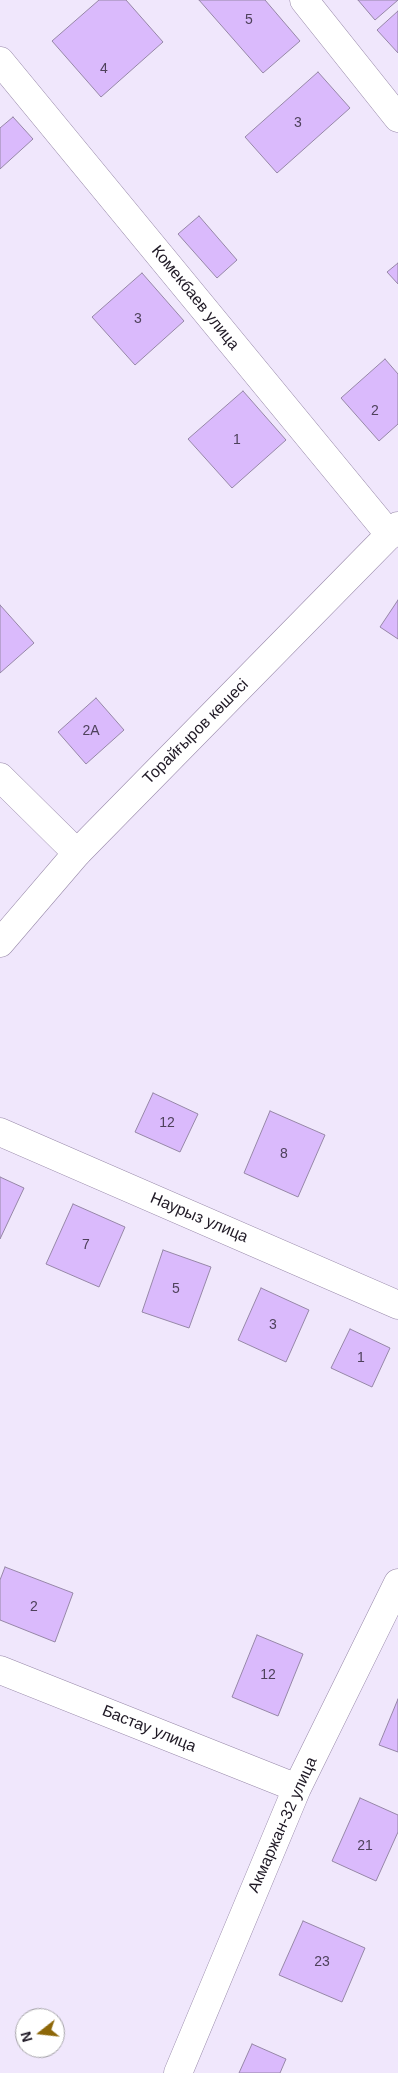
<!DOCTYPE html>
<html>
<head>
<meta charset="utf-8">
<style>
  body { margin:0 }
  #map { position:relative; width:398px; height:2073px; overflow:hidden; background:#f0e7fc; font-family:Arial,sans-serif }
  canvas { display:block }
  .north { position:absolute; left:15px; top:2008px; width:50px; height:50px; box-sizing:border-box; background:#fff; border:1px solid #a5a3a8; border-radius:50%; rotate:254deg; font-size:14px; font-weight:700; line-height:20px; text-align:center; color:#1f1925 }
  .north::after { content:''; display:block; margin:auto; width:18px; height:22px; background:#8d6709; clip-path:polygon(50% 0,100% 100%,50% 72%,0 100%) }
</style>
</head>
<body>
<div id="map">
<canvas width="398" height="2073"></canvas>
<div class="north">N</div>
</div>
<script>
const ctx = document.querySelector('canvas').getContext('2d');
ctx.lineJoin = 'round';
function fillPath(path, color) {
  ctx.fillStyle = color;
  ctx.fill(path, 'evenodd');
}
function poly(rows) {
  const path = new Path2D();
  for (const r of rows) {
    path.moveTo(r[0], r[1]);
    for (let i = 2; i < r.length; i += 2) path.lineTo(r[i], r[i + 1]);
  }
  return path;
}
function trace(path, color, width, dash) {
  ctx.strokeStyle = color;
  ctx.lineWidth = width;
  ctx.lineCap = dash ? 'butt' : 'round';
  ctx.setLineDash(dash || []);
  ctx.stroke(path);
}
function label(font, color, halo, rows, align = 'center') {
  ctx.font = font + ' Arial,sans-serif';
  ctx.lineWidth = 4.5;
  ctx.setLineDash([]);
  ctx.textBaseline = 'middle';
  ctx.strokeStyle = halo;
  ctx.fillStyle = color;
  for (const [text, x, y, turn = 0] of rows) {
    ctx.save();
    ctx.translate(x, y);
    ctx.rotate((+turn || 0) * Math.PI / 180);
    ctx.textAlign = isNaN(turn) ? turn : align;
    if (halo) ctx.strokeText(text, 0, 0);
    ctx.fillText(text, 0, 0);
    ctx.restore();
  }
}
const building = poly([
  [99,0,126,0,163,42,101,97,52,41,99,0],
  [199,0,265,0,300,41,263,73,199,0],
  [358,0,398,0,375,20,358,0],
  [398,11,398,53,377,30,398,11],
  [318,72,350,108,277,173,245,137,318,72],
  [13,117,33,139,0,169,0,128,13,117],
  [199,216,237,260,217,278,178,234,199,216],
  [398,263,398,284,387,272,398,263],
  [142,273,184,321,135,365,92,317,142,273],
  [385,359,398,374,398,424,379,441,341,398,385,359],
  [243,391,286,440,232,488,188,439,243,391],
  [398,600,398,639,380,627,398,600],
  [0,605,34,643,0,673,0,605],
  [96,698,124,730,86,764,58,732,96,698],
  [153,1093,198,1114,180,1152,135,1132,153,1093],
  [270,1111,325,1135,298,1197,244,1173,270,1111],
  [0,1177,24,1188,0,1239,0,1177],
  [73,1204,125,1227,99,1287,46,1264,73,1204],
  [163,1250,211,1267,189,1328,142,1312,163,1250],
  [261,1288,309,1310,286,1362,238,1340,261,1288],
  [350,1329,390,1348,372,1387,331,1368,350,1329],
  [5,1567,73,1593,55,1642,0,1620,0,1580,5,1567],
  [257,1635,303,1654,278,1716,232,1697,257,1635],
  [398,1699,398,1752,379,1745,398,1699],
  [360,1798,398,1815,398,1832,376,1881,332,1861,360,1798],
  [303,1921,365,1948,342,2002,279,1975,303,1921],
  [252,2044,286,2059,280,2073,239,2073,252,2044]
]);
const minor = poly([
  [304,0,398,118],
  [0,61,390,535],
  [0,777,77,853],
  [0,1132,398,1305],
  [0,1670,297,1788],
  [178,2073,297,1788,398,1583]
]);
const tertiary = poly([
  [0,943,77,853,398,526]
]);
const numberNames = [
  ["5",249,20],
  ["4",104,69],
  ["3",298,123],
  ["3",138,319],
  ["2",375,411],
  ["1",237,440],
  ["2А",91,731],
  ["12",167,1123],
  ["8",284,1154],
  ["7",86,1245],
  ["5",176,1289],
  ["3",273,1325],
  ["1",361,1358],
  ["2",34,1607],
  ["12",268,1675],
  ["21",365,1846],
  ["23",322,1962]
];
const streetNames = [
  ["Комекбаев улица",195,298,51],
  ["Торайғыров көшесі",196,732,-45],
  ["Наурыз улица",199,1218,23],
  ["Бастау улица",149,1729,22],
  ["Акмаржан-32 улица",283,1825,-66]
];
fillPath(building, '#dabafc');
trace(building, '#9687a7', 1);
trace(minor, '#9788a8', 29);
trace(tertiary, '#9788a8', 29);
trace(minor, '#fff', 28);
trace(tertiary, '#fff', 28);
label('14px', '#4e415b', null, numberNames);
label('16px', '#1f1925', '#fff', streetNames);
</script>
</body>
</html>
